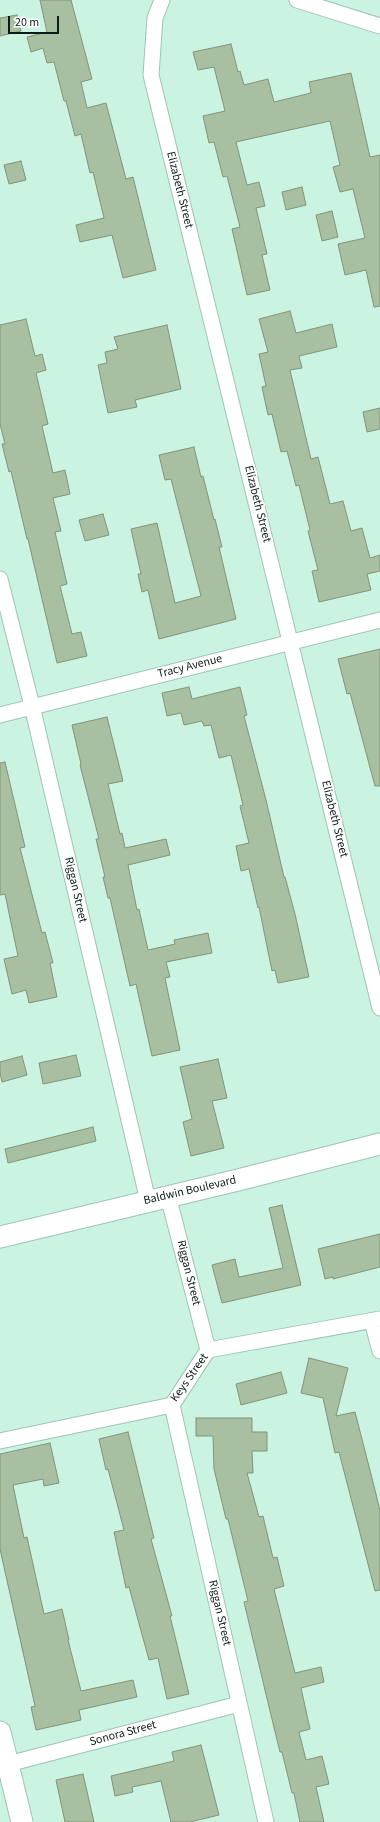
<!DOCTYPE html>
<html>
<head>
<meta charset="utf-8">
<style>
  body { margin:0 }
  #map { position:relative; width:380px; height:1822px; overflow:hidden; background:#cbf3e2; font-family:"Source Sans 3",sans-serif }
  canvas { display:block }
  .scale { position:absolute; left:8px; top:16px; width:51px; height:18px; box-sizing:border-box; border:2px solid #0c1b16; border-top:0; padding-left:5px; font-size:12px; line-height:14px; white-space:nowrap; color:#0c1b16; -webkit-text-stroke:3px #fff; paint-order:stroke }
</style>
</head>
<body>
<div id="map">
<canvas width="380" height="1822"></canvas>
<div class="scale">20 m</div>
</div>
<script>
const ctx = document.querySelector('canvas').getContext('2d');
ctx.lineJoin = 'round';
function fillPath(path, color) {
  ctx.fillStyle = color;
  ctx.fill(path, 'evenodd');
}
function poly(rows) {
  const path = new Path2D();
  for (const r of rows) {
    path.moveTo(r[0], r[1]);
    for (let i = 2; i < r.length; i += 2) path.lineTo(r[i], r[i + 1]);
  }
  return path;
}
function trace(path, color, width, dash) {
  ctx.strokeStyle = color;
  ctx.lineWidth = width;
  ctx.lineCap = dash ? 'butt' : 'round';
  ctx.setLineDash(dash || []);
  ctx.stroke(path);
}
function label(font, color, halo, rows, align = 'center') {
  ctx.font = font + ' "Source Sans 3",sans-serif';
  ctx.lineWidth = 3.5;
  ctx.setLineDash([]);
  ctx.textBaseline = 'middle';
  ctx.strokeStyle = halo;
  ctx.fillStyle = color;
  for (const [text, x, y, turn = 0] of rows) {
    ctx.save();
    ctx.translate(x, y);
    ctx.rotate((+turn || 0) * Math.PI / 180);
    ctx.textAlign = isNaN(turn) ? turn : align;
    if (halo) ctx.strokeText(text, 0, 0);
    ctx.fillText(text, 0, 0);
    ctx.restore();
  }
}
const building = poly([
  [40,0,71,0,92,79,81,82,87,108,106,103,126,179,133,177,156,270,123,278,112,235,80,242,76,225,104,218,93,172,90,173,81,134,75,136,66,101,64,101,54,62,47,63,43,48,31,52,27,37,47,32,40,0],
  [17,15,21,31,0,36,0,18,17,15],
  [231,44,238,72,240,71,244,85,268,79,274,102,311,93,309,82,351,73,370,157,380,155,380,306,374,307,366,270,345,275,338,244,365,238,353,189,340,192,333,167,340,165,330,121,236,142,247,185,259,182,265,206,256,208,267,254,262,255,270,290,247,295,232,229,240,227,227,176,223,177,214,142,209,143,203,116,225,111,214,67,198,70,193,52,231,44],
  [21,161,26,180,9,184,4,165,21,161],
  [302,187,306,205,286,210,282,192,302,187],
  [332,211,338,237,322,241,316,215,332,211],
  [290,311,296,333,332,324,337,347,299,356,302,368,290,370,311,459,318,457,330,504,343,501,351,531,362,528,370,558,380,555,380,571,367,574,371,590,319,602,312,571,318,570,308,531,310,530,299,485,296,486,287,451,281,452,272,414,268,415,262,387,266,386,259,354,268,352,259,319,290,311],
  [26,319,35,356,42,354,46,370,36,373,48,424,42,426,53,473,65,470,70,494,53,498,61,531,55,532,67,584,60,586,72,634,81,632,87,656,57,663,28,539,27,539,11,471,9,472,2,444,5,444,0,424,0,325,26,319],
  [167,325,181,389,135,400,137,407,108,413,98,365,107,363,105,352,118,349,114,337,167,325],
  [380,408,380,429,367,432,363,412,380,408],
  [194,447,201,477,203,476,214,520,215,519,222,547,219,547,236,619,159,639,148,590,142,592,138,574,141,574,131,529,157,523,175,603,201,596,171,479,165,480,159,455,194,447],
  [103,514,109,535,85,541,79,520,103,514],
  [380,649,380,786,375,786,350,693,347,694,338,659,380,649],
  [189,687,192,699,240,687,247,715,244,716,266,800,284,877,285,877,295,914,309,977,278,983,275,970,272,971,259,907,258,908,249,869,241,871,236,846,249,843,240,806,243,805,231,755,219,758,211,725,204,726,202,721,184,725,181,713,167,716,162,693,189,687],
  [107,717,123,781,108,784,120,834,122,833,125,848,166,839,170,855,128,865,137,910,139,909,148,950,175,944,174,940,208,933,212,953,166,962,170,977,165,978,180,1050,152,1056,136,984,130,986,110,898,108,898,103,877,105,877,96,839,99,839,80,765,81,764,72,725,107,717],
  [5,762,25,847,20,848,42,933,45,932,53,963,50,963,57,997,29,1003,26,990,12,994,4,959,18,956,5,894,0,895,0,763,5,762],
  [76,1055,81,1076,43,1084,39,1063,76,1055],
  [22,1056,27,1075,2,1082,0,1073,0,1062,22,1056],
  [218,1059,227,1098,212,1101,224,1148,191,1156,183,1122,192,1119,180,1067,218,1059],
  [93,1127,96,1141,8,1163,5,1149,93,1127],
  [282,1205,301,1285,222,1303,212,1265,235,1259,239,1277,283,1268,269,1208,282,1205],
  [380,1234,380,1267,333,1279,333,1277,325,1279,318,1249,380,1234],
  [309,1358,348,1368,336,1416,355,1412,375,1490,380,1511,380,1590,375,1591,339,1452,335,1453,323,1398,301,1393,309,1358],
  [281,1372,287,1393,241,1405,236,1384,281,1372],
  [196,1418,252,1418,252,1432,267,1432,267,1451,252,1451,253,1473,247,1473,259,1517,263,1516,273,1558,277,1557,284,1586,274,1589,295,1673,321,1667,324,1682,301,1688,310,1729,299,1732,306,1760,322,1756,329,1784,316,1787,324,1822,300,1822,294,1793,292,1793,282,1752,280,1752,270,1711,244,1602,248,1601,228,1519,226,1519,214,1469,213,1436,196,1436,196,1418],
  [128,1432,154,1538,151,1539,172,1616,170,1616,189,1694,167,1699,158,1658,149,1660,129,1587,126,1588,114,1532,124,1530,108,1469,106,1470,99,1439,128,1432],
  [50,1443,59,1483,44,1486,43,1479,13,1485,24,1538,27,1537,44,1614,62,1609,69,1640,68,1640,81,1691,133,1680,137,1697,79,1710,81,1720,36,1730,31,1707,35,1706,0,1549,0,1454,50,1443],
  [201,1745,219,1815,190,1822,171,1822,161,1781,132,1787,133,1792,115,1796,111,1776,174,1761,172,1752,201,1745],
  [83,1774,94,1822,65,1822,56,1780,83,1774]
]);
const minor = poly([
  [162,0,155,18,151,75,380,1008],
  [297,0,380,26],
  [0,579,32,706,148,1201],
  [0,715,380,620],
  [168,1196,208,1350],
  [372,1321,380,1351],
  [172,1405,266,1822],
  [0,1441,172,1405,208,1350,380,1319],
  [8,1764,239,1704]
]);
const secondary = poly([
  [0,1237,238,1180,380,1144],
  [0,1732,22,1822]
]);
const streetNames = [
  ["Elizabeth Street",179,190,76],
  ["Elizabeth Street",257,504,76],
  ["Tracy Avenue",190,667,-14],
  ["Elizabeth Street",334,819,76],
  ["Riggan Street",75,890,77],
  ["Baldwin Boulevard",190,1191,-13],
  ["Riggan Street",188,1273,76],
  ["Keys Street",190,1378,-55],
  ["Riggan Street",219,1613,77],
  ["Sonora Street",123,1734,-15]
];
fillPath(building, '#a9bfa1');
trace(building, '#809478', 1);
trace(minor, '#9ec4b4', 17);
trace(secondary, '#9ec4b4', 23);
trace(minor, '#fff', 15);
trace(secondary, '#fff', 21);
label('12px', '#0c1b16', '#fff', streetNames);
</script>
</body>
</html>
